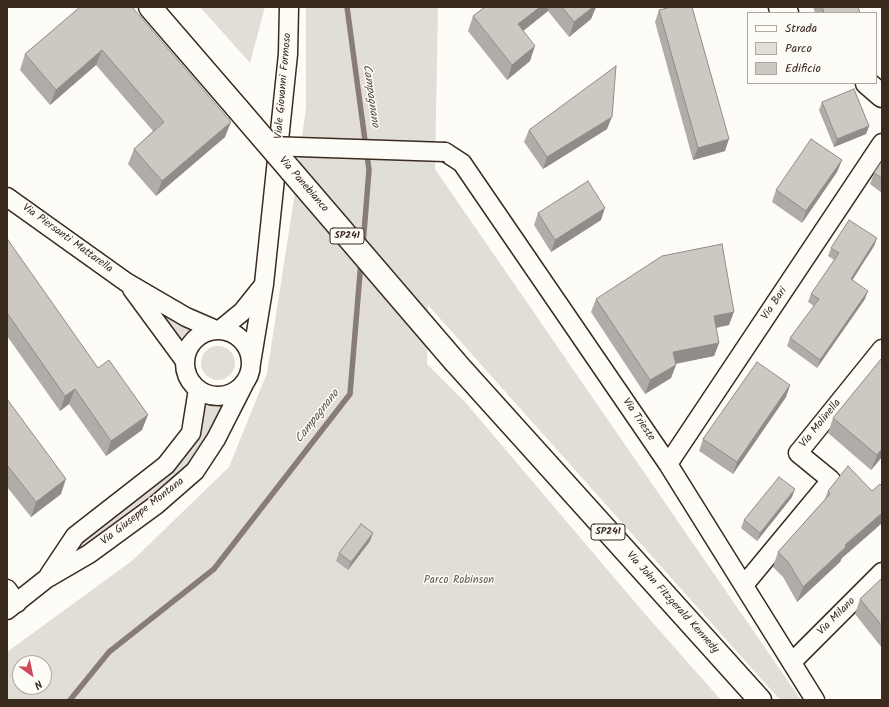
<!DOCTYPE html>
<html>
<head>
<meta charset="utf-8">
<style>
  body { margin:0 }
  #map { position:relative; width:889px; height:707px; overflow:hidden; background:#fdfcf7; font-family:Kalam,sans-serif }
  canvas { display:block }
  .frame { position:absolute; inset:0; border:8px solid #3b2a1e; pointer-events:none }
  .legend { position:absolute; left:747px; top:12px; width:130px; height:72px; box-sizing:border-box; background:#fdfcf7; border:1px solid #afa8a0; margin:0; padding:5px 7px; list-style:none; font-size:12px; color:#3b2a1e }
  .legend li { display:flex; align-items:center; gap:8px; height:20px }
  .legend b { width:20px; border:1px solid #afa8a0 }
  .north { position:absolute; left:12px; top:655px; width:40px; height:40px; box-sizing:border-box; background:#fdfcf7; border:1px solid #afa8a0; border-radius:50%; rotate:147deg; font-size:11px; font-weight:700; line-height:16px; text-align:center; color:#3b2a1e }
  .north::after { content:''; display:block; margin:auto; width:14px; height:18px; background:#d1495b; clip-path:polygon(50% 0,100% 100%,50% 72%,0 100%) }
</style>
</head>
<body>
<div id="map">
<canvas width="889" height="707"></canvas>
<div class="frame"></div>
<ul class="legend">
<li><b style="height:5px;background:#fdfcf7"></b>Strada</li>
<li><b style="height:11px;background:#e1ded7"></b>Parco</li>
<li><b style="height:11px;background:#cdc8c2"></b>Edificio</li>
</ul>
<div class="north">N</div>
</div>
<script>
const ctx = document.querySelector('canvas').getContext('2d');
ctx.lineJoin = 'round';
function fillPath(path, color) {
  ctx.fillStyle = color;
  ctx.fill(path, 'evenodd');
}
function poly(rows) {
  const path = new Path2D();
  for (const r of rows) {
    if (r.length === 3) {
      path.moveTo(r[0] + r[2], r[1]);
      path.arc(r[0], r[1], r[2], 0, 2 * Math.PI);
      continue;
    }
    path.moveTo(r[0], r[1]);
    for (let i = 2; i < r.length; i += 2) path.lineTo(r[i], r[i + 1]);
  }
  return path;
}
function trace(path, color, width, dash) {
  ctx.strokeStyle = color;
  ctx.lineWidth = width;
  ctx.lineCap = dash ? 'butt' : 'round';
  ctx.setLineDash(dash || []);
  ctx.stroke(path);
}
function label(font, color, halo, rows, align = 'center') {
  ctx.font = font + ' Kalam,sans-serif';
  ctx.lineWidth = 3;
  ctx.setLineDash([]);
  ctx.textBaseline = 'middle';
  ctx.strokeStyle = halo;
  ctx.fillStyle = color;
  for (const [text, x, y, turn = 0] of rows) {
    ctx.save();
    ctx.translate(x, y);
    ctx.rotate((+turn || 0) * Math.PI / 180);
    ctx.textAlign = isNaN(turn) ? turn : align;
    if (halo) ctx.strokeText(text, 0, 0);
    ctx.fillText(text, 0, 0);
    ctx.restore();
  }
}
const green = poly([
  [200,7,265,7,250,63],
  [306,7,438,7,435,169,801,700,780,700,428,305,427,364,466,403,645,614,721,700,7,700,7,652,133,560,229,467,267,373,293,205,306,107],
  [20,663,44,663,44,687,20,687],
  [144,297,206,329,192,336,184,348],
  [218,363,17],
  [201,397,215,401,231,397,190,466,153,500,86,549,68,554,169,468]
]);
const stream = poly([
  [347,7,369,170,363,245],
  [70,700,109,652,214,569,350,394,361,261]
]);
const street = poly([
  [445,152,462,163,668,464,815,700],
  [7,197,126,282,186,317,216,330],
  [132,289,185,361],
  [218,363,33],
  [220,330,242,312,262,287],
  [251,363,264,284,288,54,289,7],
  [668,464,882,143],
  [49,575,75,536,166,465,191,433,198,389],
  [744,585,831,480,798,453,882,349],
  [7,589,17,603],
  [7,610,46,579,89,554,156,505,195,471,216,439,244,384],
  [792,662,882,572]
]);
const primary = poly([
  [150,7,238,109],
  [780,7,787,13],
  [867,83,882,96],
  [456,363,760,700]
]);
const streetBridge = poly([
  [269,146,445,152]
]);
const primaryBridge = poly([
  [238,109,456,363]
]);
const wall = poly([
  [80,7,225,137,156,196,128,164,134,149,153,131,96,65,50,105,20,70,25,54],
  [485,7,596,7,591,19,569,37,548,11,523,31,530,61,507,80,468,31,473,16],
  [813,7,858,7,860,13,815,13],
  [659,10,725,151,693,160,655,22],
  [822,102,869,126,866,134,834,147,819,110],
  [607,129,543,169,524,142,529,130],
  [842,160,837,172,802,223,772,202,776,190],
  [882,161,882,193,870,184,874,173],
  [538,213,601,220,551,252,534,225],
  [877,238,874,246,852,280,865,299,817,368,787,346,790,338,814,306,808,302,811,294,834,260,828,256,831,248],
  [7,241,142,430,106,456,69,404,60,411,7,336],
  [596,299,729,325,716,328,719,343,714,356,676,364,671,378,645,394,591,312],
  [882,358,882,457,871,470,828,433,833,418],
  [790,385,786,397,733,474,699,451,703,439],
  [7,399,61,494,31,517,7,487],
  [882,486,882,523,842,558,840,562,797,602,783,577,773,567,778,552,825,499,828,491,872,491],
  [792,497,757,541,741,528,744,520],
  [370,541,348,570,336,561,339,553],
  [882,578,882,648,855,614,860,599]
]);
const shadedWall = poly([
  [540,7,549,7,548,11,512,40,518,24],
  [593,7,596,7,591,19,569,37,574,22],
  [535,46,530,61,507,80,512,65],
  [102,50,96,65,50,105,56,90],
  [612,117,607,129,543,169,547,157],
  [231,122,225,137,156,196,162,181],
  [869,126,866,134,834,147,837,139],
  [729,139,725,151,693,160,698,148],
  [842,160,837,172,802,223,806,211],
  [605,208,601,220,551,252,555,240],
  [877,238,874,246,848,287,851,279],
  [868,291,865,299,817,368,820,360],
  [734,312,729,325,709,329,714,316],
  [719,343,714,356,668,365,673,352],
  [676,365,671,378,645,394,650,380],
  [790,385,786,397,733,474,737,462],
  [75,389,69,404,60,411,65,396],
  [148,415,142,430,106,456,111,441],
  [882,449,882,457,871,470,877,455],
  [66,479,61,494,31,517,36,502],
  [795,489,792,497,757,541,760,533],
  [882,513,882,523,842,558,840,562,797,602,803,587,845,545],
  [373,533,370,541,348,570,351,562]
]);
const building = poly([
  [80,7,132,7,231,122,162,181,134,149,164,122,102,50,56,90,25,54,80,7],
  [485,7,540,7,518,24,535,46,512,65,473,16,485,7],
  [562,7,593,7,574,22,562,7],
  [671,7,692,7,729,139,698,148,659,10,671,7],
  [822,7,858,7,860,13,824,13,822,7],
  [616,66,612,117,547,157,529,130,616,66],
  [854,89,869,126,837,139,822,102,854,89],
  [811,139,842,160,806,211,776,190,811,139],
  [882,161,882,178,874,173,882,161],
  [588,181,605,208,555,240,538,213,588,181],
  [849,220,877,238,851,279,868,291,820,360,790,338,819,299,811,294,839,253,831,248,849,220],
  [8,240,98,368,109,360,148,415,111,441,75,389,65,396,7,313,7,241,8,240],
  [722,244,734,312,714,316,719,343,673,352,676,365,650,380,596,299,662,256,722,244],
  [882,358,882,449,877,455,833,418,882,358],
  [757,362,790,385,737,462,703,439,757,362],
  [7,399,66,479,36,502,7,465,7,399],
  [848,466,872,491,880,484,882,486,882,513,845,545,846,547,803,587,788,562,778,552,830,494,828,491,848,466],
  [779,477,795,489,760,533,744,520,779,477],
  [361,524,373,533,351,562,339,553,361,524],
  [882,578,882,626,860,599,882,578]
]);
const shields = [
  [347,236,34],
  [608,532,34]
];
const shieldNames = [
  ["SP241",347,236],
  ["SP241",608,532]
];
const streetNames = [
  ["Viale Giovanni Formoso",284,86,-85],
  ["Via Panebianco",303,185,49],
  ["Via Piersanti Mattarella",67,239,36],
  ["Via Bari",775,304,-56],
  ["Via Trieste",638,420,56],
  ["Via Molinella",821,424,-51],
  ["Via Giuseppe Montana",143,512,-38],
  ["Via John Fitzgerald Kennedy",672,603,48],
  ["Via Milano",837,617,-45]
];
const parkNames = [
  ["Parco Robinson",459,581]
];
const waterNames = [
  ["Campagnano",370,96,82],
  ["Campagnano",318,417,-52]
];
fillPath(green, '#e1ded7');
trace(stream, '#887d74', 5.5);
trace(street, '#3b2a1e', 21);
trace(primary, '#3b2a1e', 25);
trace(street, '#fdfcf7', 18);
trace(primary, '#fdfcf7', 22);
trace(streetBridge, '#3b2a1e', 21, []);
trace(primaryBridge, '#3b2a1e', 25, []);
trace(streetBridge, '#fdfcf7', 18);
trace(primaryBridge, '#fdfcf7', 22);
fillPath(wall, '#b0aca7');
fillPath(shadedWall, '#908c88');
fillPath(building, '#cdc8c2');
trace(building, '#908c88', 1);
for (const [x, y, w] of shields) {
  const box = new Path2D();
  box.roundRect(x - w / 2, y - 8, w, 16, 3);
  ctx.fillStyle = '#fdfcf7';
  ctx.fill(box);
  trace(box, '#3b2a1e', 1);
}
label('bold 10px', '#3b2a1e', null, shieldNames);
label('11px', '#3b2a1e', '#fdfcf7', streetNames);
label('11px', '#64574c', '#fdfcf7', parkNames);
label('italic 12px', '#615349', '#fdfcf7', waterNames);
</script>
</body>
</html>
